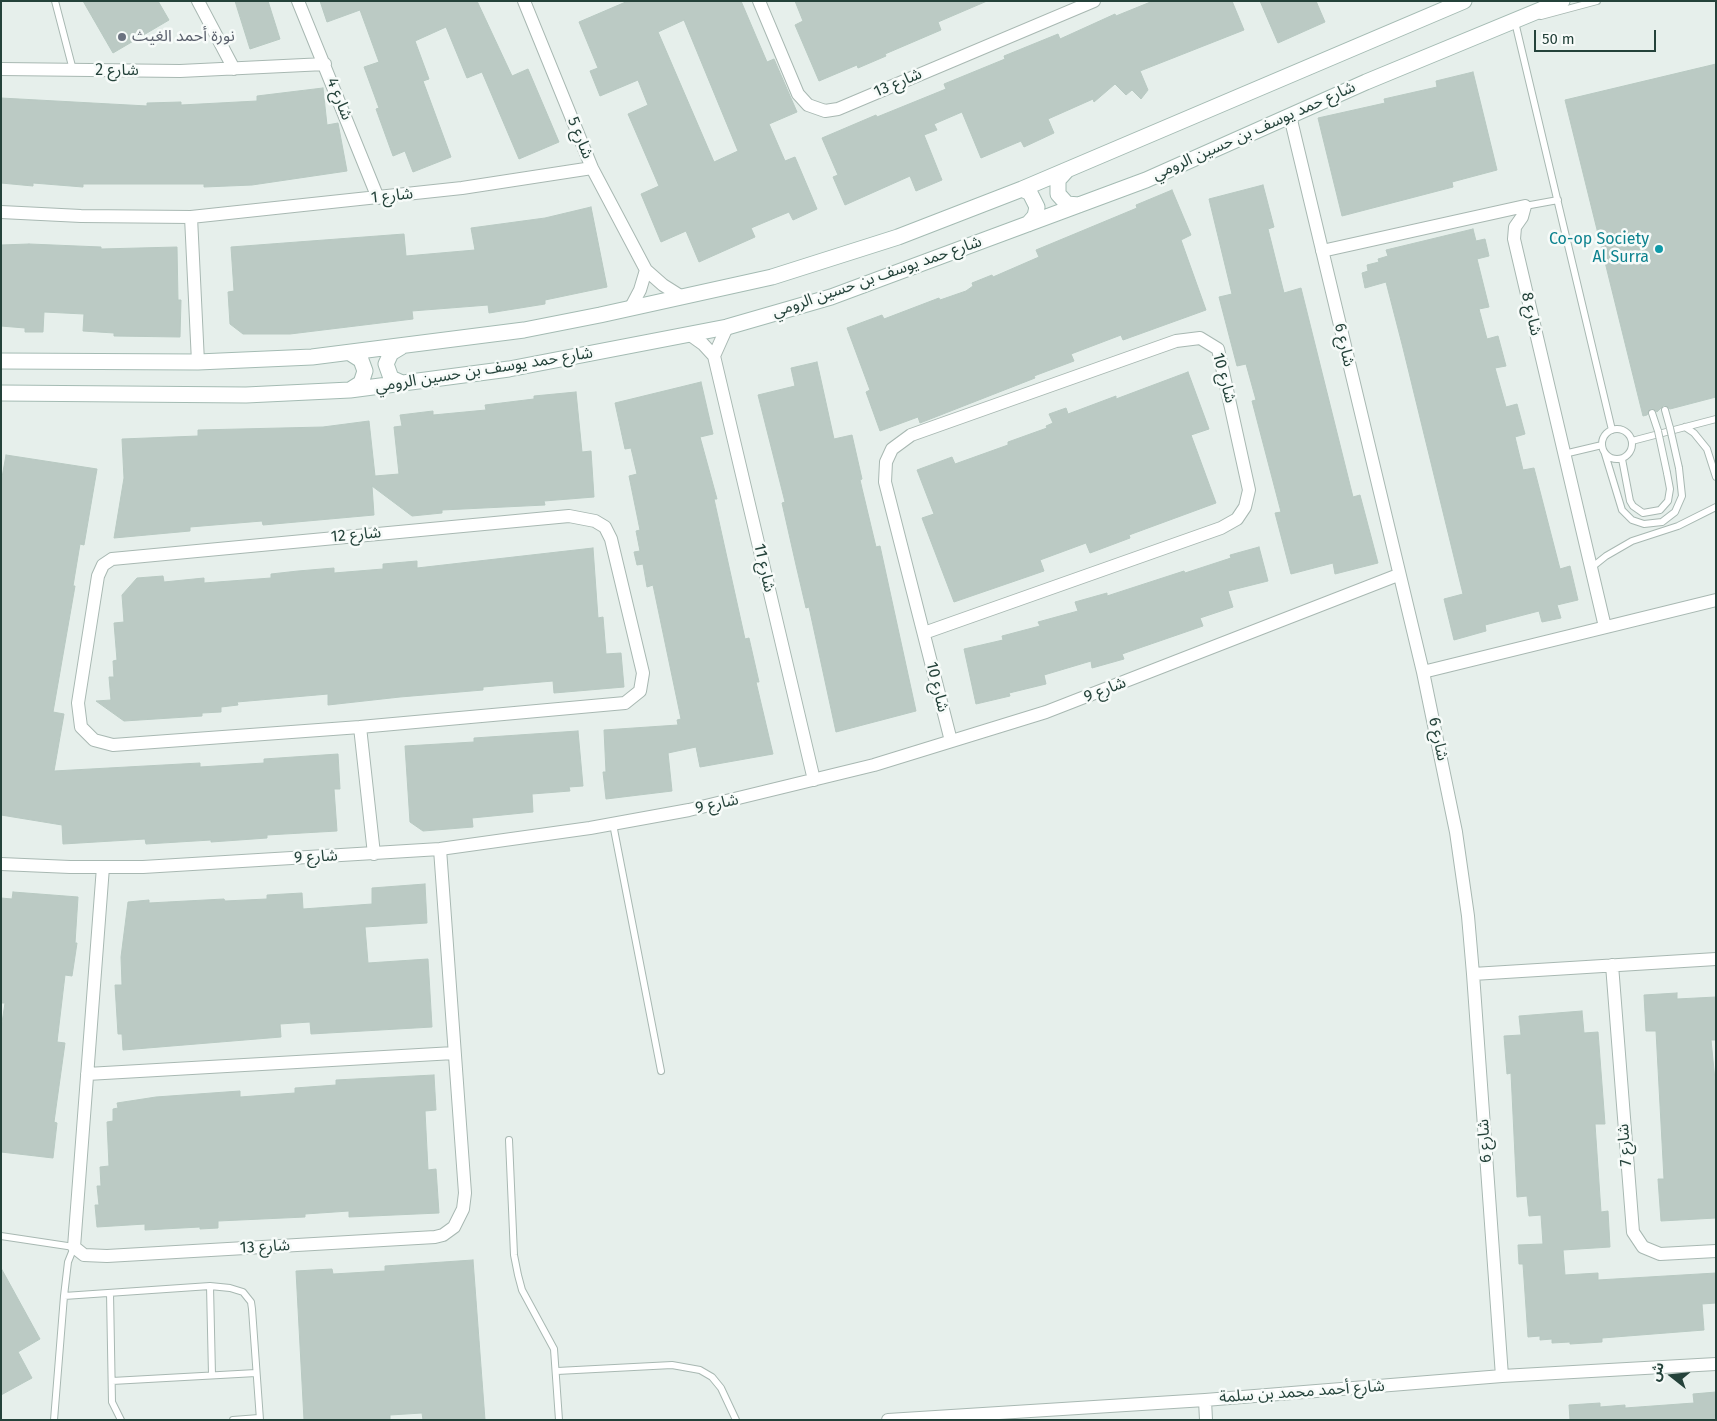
<!DOCTYPE html>
<html>
<head>
<meta charset="utf-8">
<style>
  body { margin:0 }
  #map { position:relative; width:1717px; height:1421px; overflow:hidden; background:#e6efeb; font-family:"Fira Sans","Noto Sans Arabic",sans-serif }
  canvas { display:block }
  .frame { position:absolute; inset:0; border:2px solid #24423a; pointer-events:none }
  .north { position:absolute; left:1647px; top:1351px; width:50px; height:50px; -webkit-text-stroke:4px #f7fbf9; paint-order:stroke; rotate:286deg; font-size:14px; font-weight:700; line-height:20px; text-align:center; color:#24423a }
  .north::after { content:''; display:block; margin:auto; width:18px; height:22px; background:#24423a; clip-path:polygon(50% 0,100% 100%,50% 72%,0 100%) }
  .scale { position:absolute; left:1534px; top:30px; width:122px; height:22px; box-sizing:border-box; border:2px solid #24423a; border-top:0; padding-left:6px; font-size:15px; line-height:18px; white-space:nowrap; color:#24423a; -webkit-text-stroke:4px #f7fbf9; paint-order:stroke }
</style>
</head>
<body>
<div id="map">
<canvas width="1717" height="1421"></canvas>
<div class="frame"></div>
<div class="north">ش</div>
<div class="scale">50 m</div>
</div>
<script>
const ctx = document.querySelector('canvas').getContext('2d');
ctx.lineJoin = 'round';
function fillPath(path, color) {
  ctx.fillStyle = color;
  ctx.fill(path, 'evenodd');
}
function poly(rows) {
  const path = new Path2D();
  for (const r of rows) {
    if (r.length === 3) {
      path.moveTo(r[0] + r[2], r[1]);
      path.arc(r[0], r[1], r[2], 0, 2 * Math.PI);
      continue;
    }
    path.moveTo(r[0], r[1]);
    for (let i = 2; i < r.length; i += 2) path.lineTo(r[i], r[i + 1]);
  }
  return path;
}
function trace(path, color, width, dash) {
  ctx.strokeStyle = color;
  ctx.lineWidth = width;
  ctx.lineCap = dash ? 'butt' : 'round';
  ctx.setLineDash(dash || []);
  ctx.stroke(path);
}
function label(font, color, halo, rows, align = 'center') {
  ctx.font = font + ' "Fira Sans","Noto Sans Arabic",sans-serif';
  ctx.lineWidth = 5;
  ctx.setLineDash([]);
  ctx.textBaseline = 'middle';
  ctx.strokeStyle = halo;
  ctx.fillStyle = color;
  for (const [text, x, y, turn = 0] of rows) {
    ctx.save();
    ctx.translate(x, y);
    ctx.rotate((+turn || 0) * Math.PI / 180);
    ctx.textAlign = isNaN(turn) ? turn : align;
    if (halo) ctx.strokeText(text, 0, 0);
    ctx.fillText(text, 0, 0);
    ctx.restore();
  }
}
const building = poly([
  [83,1,158,1,169,20,113,53,83,1],
  [235,1,268,1,280,39,250,49,235,1],
  [320,1,477,1,512,76,528,69,559,142,519,159,482,72,467,78,446,27,415,41,429,79,423,81,451,157,413,172,405,151,393,156,376,109,379,108,364,67,379,62,360,10,327,22,320,1],
  [628,1,741,1,767,62,774,59,797,112,769,124,785,161,795,157,817,209,793,220,789,212,751,228,755,237,699,262,686,231,661,242,641,194,659,186,628,114,648,105,638,80,600,96,590,71,598,68,579,22,628,1],
  [684,20,738,151,714,162,658,32,684,20],
  [795,1,987,1,938,22,941,30,885,54,886,56,858,68,857,65,819,81,795,25,803,21,795,1],
  [1153,1,1232,1,1244,30,1140,71,1148,90,1141,99,1132,90,1126,95,1115,84,1094,102,1093,99,1048,119,1054,133,1024,147,1021,141,981,158,962,112,934,124,937,130,924,135,942,180,916,191,910,176,845,205,833,177,838,175,822,138,876,115,877,117,946,89,944,84,1005,59,1004,56,1058,34,1060,39,1115,14,1116,16,1153,1],
  [1260,1,1316,1,1325,22,1278,43,1260,1],
  [1716,64,1716,397,1670,409,1664,405,1657,412,1651,408,1647,415,1643,416,1565,100,1716,64],
  [1473,72,1497,170,1452,182,1453,187,1342,216,1318,118,1385,103,1384,99,1437,87,1436,81,1473,72],
  [323,88,327,125,338,123,347,171,252,185,204,187,204,184,83,184,83,187,33,183,33,186,1,183,1,98,147,106,147,103,181,102,181,105,257,101,257,96,323,88],
  [1263,185,1274,227,1268,229,1284,293,1301,288,1353,497,1360,495,1378,563,1335,574,1333,563,1291,574,1275,513,1281,512,1252,401,1256,400,1246,364,1237,366,1219,297,1232,294,1209,199,1263,185],
  [1172,190,1191,235,1181,240,1206,310,1123,340,1121,335,1071,354,1074,361,1034,376,1035,378,920,423,918,417,880,431,866,392,870,390,847,328,882,315,884,319,939,298,940,300,966,291,973,286,972,283,992,275,993,277,1039,257,1036,250,1137,208,1136,205,1172,190],
  [591,207,607,287,545,300,545,304,489,313,488,305,412,311,413,319,290,334,243,334,230,324,228,292,234,291,231,247,404,234,406,256,475,250,471,228,545,218,591,207],
  [1473,229,1476,241,1485,239,1489,256,1477,259,1489,307,1479,309,1487,339,1498,336,1506,366,1495,368,1506,407,1517,404,1525,434,1515,437,1523,470,1534,468,1560,569,1570,566,1578,600,1557,605,1561,618,1542,622,1539,611,1485,625,1486,631,1454,640,1444,599,1463,594,1403,348,1386,282,1365,288,1362,273,1368,271,1367,265,1379,262,1378,259,1388,256,1386,250,1473,229],
  [29,244,101,247,101,249,177,247,178,300,181,300,180,337,114,336,114,333,83,331,84,314,44,312,43,332,25,332,25,328,1,326,1,245,29,244],
  [817,362,834,439,852,435,862,479,860,480,876,547,880,546,916,711,836,732,809,607,806,608,796,565,782,503,785,502,758,395,795,386,791,368,817,362],
  [1188,372,1209,429,1191,435,1216,503,1129,535,1130,538,1090,553,1086,543,1040,560,1044,571,954,602,922,518,934,514,917,470,952,457,955,464,1008,445,1008,442,1047,428,1046,426,1053,423,1049,414,1066,408,1068,414,1116,396,1116,399,1188,372],
  [701,382,713,434,700,437,717,499,714,499,745,639,749,638,759,682,756,682,773,754,700,767,696,747,668,753,672,791,606,799,603,772,606,772,604,730,678,725,677,720,681,719,653,585,647,587,643,564,637,565,634,552,640,551,636,531,640,530,629,476,637,474,631,448,625,449,615,403,701,382],
  [576,392,582,452,591,451,594,497,544,501,545,505,442,510,442,513,412,516,372,486,374,515,263,525,262,521,190,527,190,531,114,538,124,478,122,439,198,436,198,430,323,427,369,421,375,476,399,474,394,427,402,426,400,415,433,411,433,415,486,410,485,405,534,399,534,396,576,392],
  [6,455,97,469,84,545,80,544,73,586,75,586,53,712,64,714,54,771,200,763,200,767,264,763,264,759,338,754,340,789,334,789,337,831,267,835,267,838,211,842,211,840,146,844,145,839,63,844,62,825,1,815,1,483,6,455],
  [1259,547,1268,581,1228,591,1233,607,1200,618,1203,626,1122,654,1124,659,1092,668,1091,661,1044,675,1046,684,1009,693,1010,696,976,704,964,649,1003,640,1002,636,1040,626,1038,622,1078,611,1075,602,1107,593,1107,596,1184,571,1185,573,1231,558,1230,555,1259,547],
  [593,548,598,618,603,617,606,654,621,653,624,687,554,693,553,681,483,687,483,690,400,697,328,705,328,694,237,702,238,705,221,707,221,712,202,713,202,716,124,721,96,701,111,700,109,677,114,677,113,661,117,660,114,623,124,622,122,595,137,578,163,576,164,582,204,578,204,583,271,578,271,574,298,571,334,568,334,573,383,569,383,564,417,561,417,568,593,548],
  [578,731,583,786,569,787,570,791,532,794,533,812,472,818,473,827,423,831,410,822,405,746,474,742,474,738,578,731],
  [425,884,427,923,365,927,368,963,428,959,432,1027,311,1034,310,1022,280,1024,281,1037,123,1050,122,1034,118,1034,115,985,122,985,121,957,128,902,149,900,149,903,224,899,225,901,267,899,267,895,302,893,303,909,372,904,372,888,425,884],
  [13,892,78,897,75,943,77,943,72,976,65,975,57,1042,65,1043,54,1122,57,1123,53,1158,1,1152,1,1029,5,1003,1,1003,1,898,12,899,13,892],
  [1677,993,1677,999,1716,997,1716,1040,1711,1040,1716,1090,1716,1218,1661,1221,1658,1179,1664,1179,1656,1031,1646,1031,1644,995,1677,993],
  [1582,1011,1584,1033,1598,1032,1605,1124,1595,1124,1601,1212,1608,1211,1610,1247,1563,1250,1565,1275,1598,1273,1598,1280,1716,1273,1716,1303,1702,1304,1704,1330,1602,1338,1602,1342,1570,1344,1570,1342,1552,1343,1552,1339,1540,1340,1540,1336,1528,1337,1523,1264,1519,1264,1518,1245,1543,1244,1541,1215,1529,1216,1527,1196,1517,1197,1511,1073,1507,1074,1504,1036,1521,1035,1519,1016,1582,1011],
  [434,1075,436,1110,425,1111,428,1170,436,1169,439,1213,349,1217,349,1211,305,1214,305,1217,218,1221,218,1228,200,1229,200,1227,145,1230,145,1224,97,1227,95,1205,99,1205,97,1186,101,1186,100,1167,109,1166,107,1122,113,1121,113,1109,118,1108,117,1103,156,1097,240,1091,240,1097,295,1093,295,1088,336,1085,336,1080,434,1075],
  [473,1260,485,1420,423,1420,422,1413,390,1415,390,1420,304,1420,296,1271,332,1269,333,1274,385,1271,385,1266,473,1260],
  [1,1268,40,1339,18,1352,32,1378,1,1395,1,1268],
  [1716,1392,1716,1420,1570,1420,1569,1405,1600,1403,1600,1407,1625,1405,1625,1408,1694,1403,1693,1394,1716,1392]
]);
const lane = poly([
  [55,1,73,70],
  [1541,16,1597,1],
  [1515,22,1612,430],
  [1525,206,1558,200],
  [1665,410,1670,428],
  [1652,413,1658,431],
  [1685,427,1694,433,1707,449,1716,477],
  [1617,444,15],
  [1632,441,1716,419],
  [1564,454,1602,445],
  [1605,454,1622,510,1632,520,1644,524,1662,522,1675,512,1682,496,1679,468],
  [1622,459,1630,501,1633,506,1643,513,1660,510,1668,501,1670,489,1667,473],
  [1591,568,1606,556,1632,541,1678,526,1716,507],
  [613,824,661,1071],
  [509,1140,514,1255,518,1275,522,1290,554,1349,559,1420],
  [1,1236,74,1247,68,1262,64,1296,54,1420],
  [210,1286,212,1375],
  [110,1293,112,1402,121,1420],
  [64,1296,210,1286,230,1288,243,1292,251,1302,252,1309,260,1420],
  [557,1371,672,1365,700,1370,712,1377,721,1388,736,1420],
  [112,1381,256,1373],
  [233,1420,259,1418]
]);
const street = poly([
  [198,1,234,69],
  [298,1,378,198],
  [524,1,592,168,646,270,663,285,682,297],
  [759,1,798,94,808,105,825,111,838,109,1094,1],
  [1,69,180,71,325,64],
  [1290,116,1423,672,1456,832,1468,916,1473,974,1502,1376],
  [1,212,81,216,191,217,462,188,592,168],
  [191,217,198,362],
  [1322,251,1525,206,1522,217,1515,227,1514,239,1605,627],
  [630,309,640,290,646,270],
  [689,334,703,344,714,356,814,780],
  [714,356,727,327],
  [569,516,595,521,605,527,611,539,643,673,640,691,625,703,360,727,113,745,94,740,81,727,78,703,98,576,103,565,112,559,569,516],
  [924,633,1221,528,1237,519,1245,507,1249,490,1218,349,1200,338,1176,341,911,435,892,449,886,462,885,482,951,741],
  [1423,672,1716,600],
  [360,727,374,854],
  [1,864,70,867,143,867,440,849,590,828,689,810,874,765,1046,712,1398,575],
  [103,867,74,1247,84,1255,107,1256,435,1237,443,1235,454,1227,463,1209,465,1193,440,849],
  [1612,965,1633,1232,1643,1247,1660,1254,1716,1251],
  [1473,974,1716,959],
  [87,1074,454,1053],
  [1205,1400,1206,1420],
  [888,1420,1205,1400,1502,1376,1716,1364]
]);
const secondary = poly([
  [1067,170,1058,180,1058,194,1067,204,1079,205],
  [1022,189,1030,193,1037,207,1035,216,1028,224],
  [401,347,391,353,386,364,391,378,402,383],
  [350,353,361,360,365,371,361,383,350,390],
  [1,361,198,362,312,357,524,330,600,315,772,277,898,237,1022,189,1464,1],
  [1,393,246,395,350,390,509,369,727,327,831,297,1146,180,1366,82,1562,1]
]);
const laneBridge = poly([
  [1670,428,1679,468],
  [1658,431,1667,473]
]);
const markers = [
  [122,37,5,"#6b7280"],
  [1659,249,5,"#0f9aa8"]
];
const worshipNames = [
  ["نورة أحمد الغيث",132,37]
];
const streetNames = [
  ["شارع 2",117,71],
  ["شارع 13",898,83,-23],
  ["شارع 4",339,99,68],
  ["شارع حمد يوسف بن حسين الرومي",1254,131,-24],
  ["شارع 5",580,138,68],
  ["شارع 1",392,196,-6],
  ["شارع حمد يوسف بن حسين الرومي",877,277,-19],
  ["شارع 8",1531,314,77],
  ["شارع 6",1344,345,77],
  ["شارع حمد يوسف بن حسين الرومي",484,370,-9],
  ["شارع 10",1224,378,75],
  ["شارع 12",356,535,-5],
  ["شارع 11",764,568,77],
  ["شارع 10",937,687,76],
  ["شارع 9",1105,690,-21],
  ["شارع 6",1438,739,78],
  ["شارع 9",717,804,-12],
  ["شارع 9",316,857,-3],
  ["شارع 6",1485,1141,-94],
  ["شارع 7",1625,1145,-94],
  ["شارع 13",265,1247,-3],
  ["شارع أحمد محمد بن سلمة",1302,1392,-4]
];
const cultureNames = [
  ["Co-op Society",1649,240],
  ["Al Surra",1649,258]
];
fillPath(building, '#bbcac4');
trace(building, '#b8c9c2', 1);
trace(lane, '#a8b8b2', 8);
trace(street, '#a8b8b2', 14);
trace(secondary, '#a4bbb3', 17);
trace(lane, '#fff', 6);
trace(street, '#fff', 12);
trace(secondary, '#fff', 15);
trace(laneBridge, '#a8b8b2', 8, []);
trace(laneBridge, '#fff', 6);
for (const [x, y, r, color] of markers) {
  const dot = new Path2D();
  dot.arc(x, y, r, 0, 2 * Math.PI);
  ctx.fillStyle = color;
  ctx.fill(dot);
  trace(dot, '#f7fbf9', 2);
}
label('16px', '#5b616d', '#f7fbf9', worshipNames, 'left');
label('16px', '#24423a', '#f7fbf9', streetNames);
label('16px', '#0d838f', '#f7fbf9', cultureNames, 'right');
</script>
</body>
</html>
